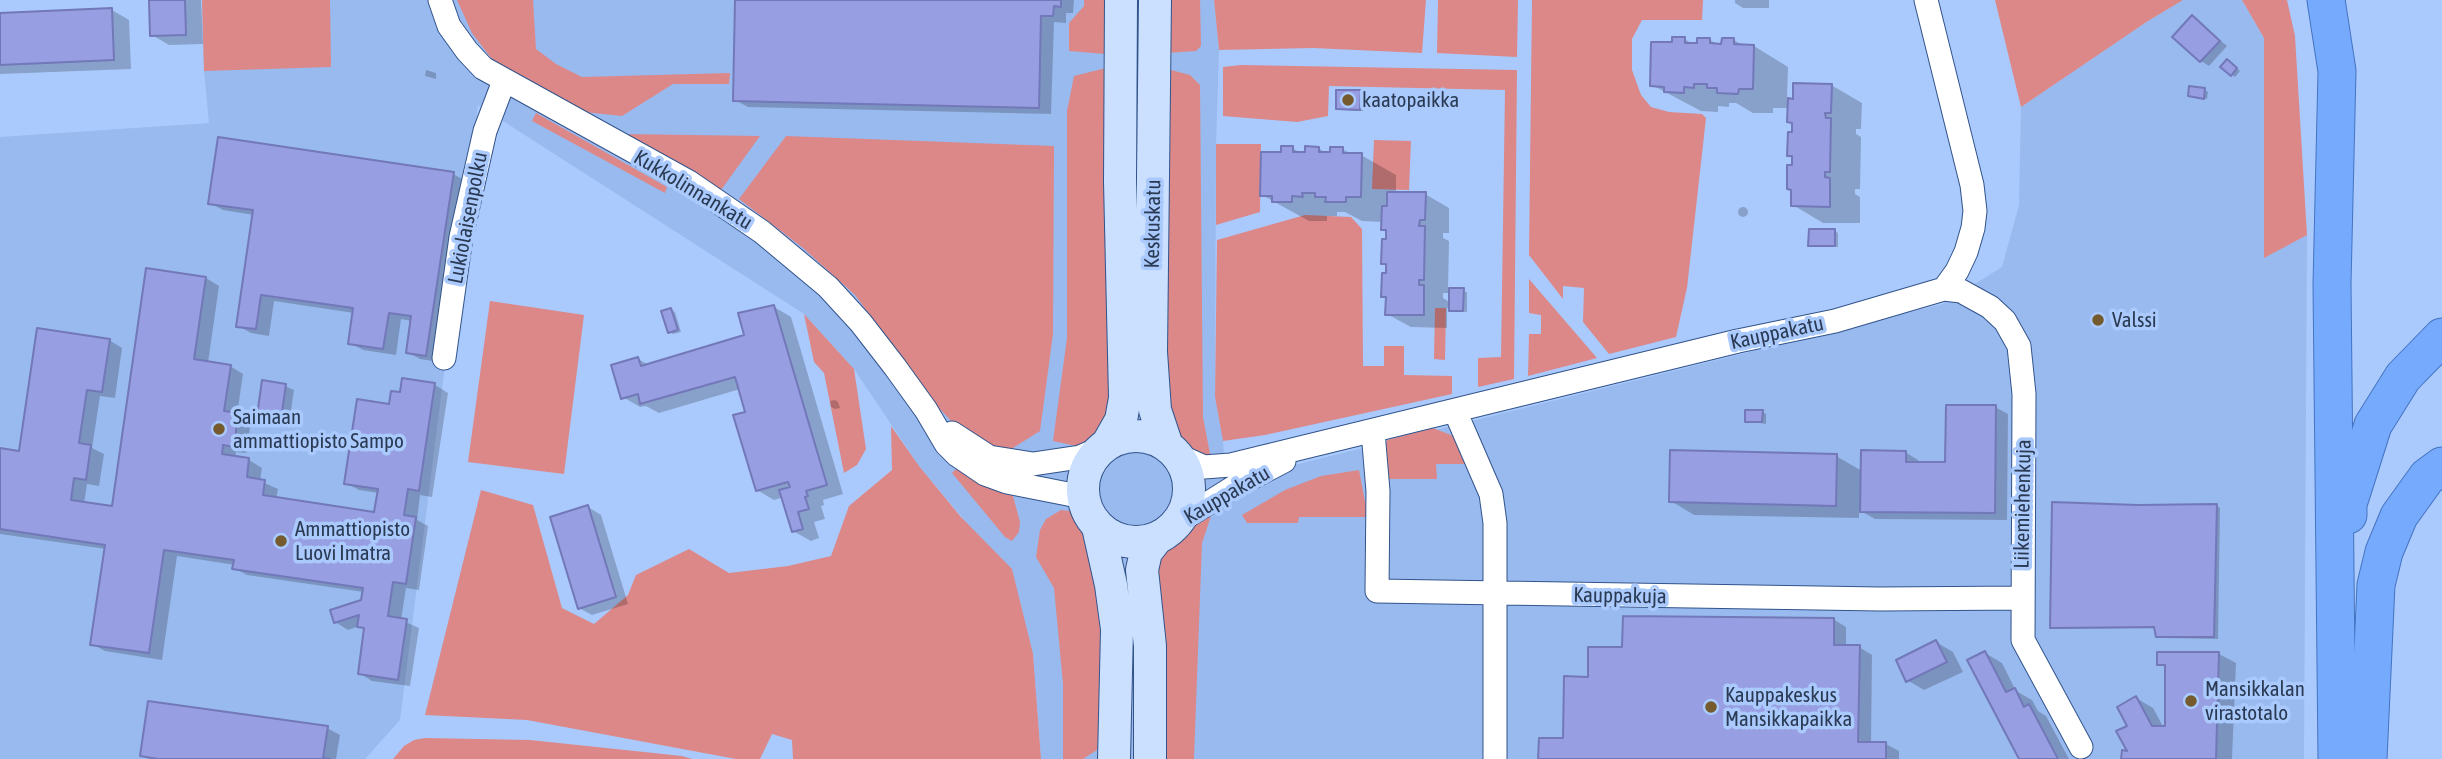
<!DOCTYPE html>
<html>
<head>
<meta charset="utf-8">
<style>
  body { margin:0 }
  canvas { display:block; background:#aac9fc }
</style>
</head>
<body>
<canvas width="2442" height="759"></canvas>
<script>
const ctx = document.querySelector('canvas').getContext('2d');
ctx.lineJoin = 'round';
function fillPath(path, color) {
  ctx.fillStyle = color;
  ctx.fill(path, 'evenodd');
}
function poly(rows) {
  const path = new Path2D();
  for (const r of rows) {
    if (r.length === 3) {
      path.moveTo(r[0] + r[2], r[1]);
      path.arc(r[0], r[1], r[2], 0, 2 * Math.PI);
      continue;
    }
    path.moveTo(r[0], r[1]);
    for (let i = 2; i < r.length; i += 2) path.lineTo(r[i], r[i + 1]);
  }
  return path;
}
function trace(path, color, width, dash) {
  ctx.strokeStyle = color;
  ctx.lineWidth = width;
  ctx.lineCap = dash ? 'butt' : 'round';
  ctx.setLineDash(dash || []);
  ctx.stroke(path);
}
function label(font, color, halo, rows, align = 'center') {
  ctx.font = font + ' "Asap Condensed",sans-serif';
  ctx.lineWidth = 7;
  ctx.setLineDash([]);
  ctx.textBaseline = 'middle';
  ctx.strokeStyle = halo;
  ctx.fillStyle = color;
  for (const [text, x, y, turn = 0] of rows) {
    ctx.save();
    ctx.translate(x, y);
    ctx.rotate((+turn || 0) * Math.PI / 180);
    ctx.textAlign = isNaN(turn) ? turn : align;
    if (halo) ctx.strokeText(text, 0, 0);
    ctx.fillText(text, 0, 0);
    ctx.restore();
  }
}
const built = poly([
  [202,0,1214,0,1219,50,1216,144,1215,397,1223,441,1226,482,1943,304,2002,267,2019,205,2021,107,2148,21,2183,0,2242,0,2264,38,2264,257,2307,235,2304,759,1041,759,1033,654,962,517,919,466,854,369,804,314,478,105,400,720,365,759,0,759,0,137,209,123,204,71]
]);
const green = poly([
  [202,0,330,0,331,67,204,71],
  [457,0,533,0,536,49,556,64,582,77,730,73,729,84,673,84,622,116,584,112,517,75,491,58,472,33],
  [1084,0,1113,0,1118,397,1104,433,1081,447,1053,441,1067,338,1067,111,1074,76,1106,68,1105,54,1069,51,1069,23,1084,6],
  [1161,0,1200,0,1201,46,1196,51,1167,53,1167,69,1190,75,1200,85,1203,417,1211,459,1190,452,1175,439,1167,422],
  [1214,0,1426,0,1422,53,1313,48,1219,50],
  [1438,0,1518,0,1517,57,1437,53],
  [1532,0,1703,0,1702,20,1642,20,1632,39,1632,70,1641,95,1651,107,1669,112,1702,114,1706,118,1687,288,1676,337,1609,354,1583,322,1584,288,1563,286,1563,299,1529,255],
  [1995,0,2183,0,2148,21,2021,107],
  [2242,0,2287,0,2295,36,2307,235,2264,258,2264,38],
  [1241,65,1517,70,1514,379,1478,387,1478,358,1501,357,1505,90,1329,86,1328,116,1297,122,1223,116,1223,67],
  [536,113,667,187,665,193,532,121],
  [623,134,760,136,721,190],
  [786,136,1054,146,1053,334,1040,431,1008,451,989,445,958,428,938,407,855,295,803,248,739,199],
  [1374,140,1411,141,1409,190,1372,189],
  [1216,144,1261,144,1260,212,1216,225],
  [1305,215,1351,217,1362,229,1363,366,1384,366,1384,346,1404,346,1404,375,1452,376,1452,394,1265,435,1223,441,1215,397,1217,240],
  [1529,279,1597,358,1528,376,1529,334,1541,334,1541,315,1529,313],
  [490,301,584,315,564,474,468,462],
  [1435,308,1446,308,1445,360,1434,359],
  [804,314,854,369,866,449,857,465,844,473,824,373,814,362],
  [891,426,919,466,961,517,1012,569,1033,654,1041,759,793,759,792,740,772,734,760,759,736,759,527,720,425,715,481,490,533,505,562,608,594,624,628,595,636,575,689,549,729,573,788,566,831,556,849,506,892,470],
  [1433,428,1456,437,1471,464,1436,464,1437,479,1385,479,1381,456,1387,440],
  [958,467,983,486,1013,496,1020,522,1019,532,1012,541,1005,537,952,473],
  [1359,470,1368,517,1299,517,1298,523,1247,523,1242,515,1285,490,1321,476],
  [1061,510,1070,511,1084,536,1096,573,1105,633,1104,678,1097,750,1083,759,1063,759,1063,684,1054,588,1036,557,1040,530,1046,519],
  [1211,516,1202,543,1194,759,1166,759,1161,753,1153,577,1163,550,1180,535],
  [425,738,530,740,682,756,692,759,393,759,404,746,414,740]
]);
const shadow = poly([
  [150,0,201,0,203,44,169,45,152,35],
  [737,0,1074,0,1073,13,1066,13,1066,23,1054,22,1051,114,748,107,735,100],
  [1735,0,1769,0,1769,8,1743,8,1735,3],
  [112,10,129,20,131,69,0,74,0,15],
  [2192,17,2227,46,2209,66,2201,61],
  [1684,39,1695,45,1710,40,1720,46,1734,40,1744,46,1754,46,1788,67,1787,100,1795,100,1831,85,1862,103,1861,129,1856,129,1856,134,1861,137,1860,189,1855,189,1855,194,1860,197,1860,223,1823,223,1793,205,1793,158,1789,155,1794,124,1789,121,1789,108,1773,108,1773,113,1753,113,1736,103,1729,103,1729,107,1718,106,1718,112,1701,111,1652,85,1674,44],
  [2231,63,2240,71,2235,77,2232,75],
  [426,70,436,73,436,79,425,76],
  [2205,90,2208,92,2207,99,2190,95],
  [1360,92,1364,94,1363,111,1341,110,1337,108],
  [1292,148,1303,154,1318,148,1328,154,1342,149,1352,154,1361,155,1396,175,1396,194,1425,194,1449,208,1449,233,1443,233,1443,238,1449,241,1448,289,1467,292,1467,312,1454,312,1447,308,1447,328,1411,327,1387,314,1387,299,1383,296,1388,266,1383,263,1388,232,1383,229,1383,222,1362,221,1345,212,1337,212,1337,216,1327,216,1327,221,1309,221,1262,195,1283,154],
  [1443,293,1451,293,1451,303,1443,298],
  [453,174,466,181,439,362,420,359,407,352,412,321,401,319,396,355,363,350,350,343,354,313,274,301,269,336,251,333,238,326,254,215,223,210,210,203],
  [1743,212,5],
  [1835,231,1838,233,1838,247,1814,247,1810,245],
  [206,278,219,286,208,363,230,366,243,374,237,415,251,422,246,453,236,452,235,458,249,460,262,468,260,481,278,489,276,499,376,514,379,493,359,490,346,483,391,406,402,394,404,380,435,385,448,393,432,497,420,495,417,520,428,526,419,590,406,588,401,620,419,628,410,686,372,681,359,673,366,630,359,626,348,630,335,622,363,601,364,592,247,575,234,568,235,565,177,556,162,660,105,651,92,644,106,549,0,534,0,450,21,453,109,340,122,348,115,398,100,396,92,448,104,454,99,486,87,484,84,504,113,508],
  [774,307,791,317,843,494,823,500,824,505,821,506,825,519,814,522,819,538,811,541,793,531,783,497,774,500,757,490,747,413,740,389,659,413,646,406,640,407,623,397,638,359,649,365,746,337],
  [671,310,675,312,681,332,673,334,669,332],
  [285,386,294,390,289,423,267,420,259,415],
  [835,400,838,402,840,408,835,409,831,407,830,401],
  [1995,407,2008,414,2007,520,1875,519,1859,510,1859,518,1694,515,1671,501,1836,456,1862,471,1905,452,1918,460,1918,464,1947,464],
  [1762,412,1766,414,1766,424,1747,421],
  [2217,506,2220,508,2218,639,2162,638,2158,636,2156,628,2055,629,2052,627,2138,507],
  [588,507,601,515,628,604,592,615,579,608],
  [1833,619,1846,627,1846,647,1859,647,1872,655,1871,744,1886,744,1899,751,1899,759,1540,759,1565,740,1589,678,1624,649],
  [1936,642,1953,652,1963,672,1924,690,1907,680],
  [1985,653,2002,663,2016,691,2032,700,2038,711,2046,716,2069,759,2021,759],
  [2219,654,2236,663,2232,759,2123,759,2130,753,2130,726,2136,698,2153,708,2166,732,2167,668,2158,664],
  [327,728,340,735,336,759,149,759,142,755]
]);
const building = poly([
  [149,0,185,0,186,35,150,36,149,0],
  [735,0,1061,0,1061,7,1054,6,1053,16,1041,16,1039,108,733,101,735,0],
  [112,8,114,60,0,65,0,13,112,8],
  [2192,15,2220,41,2200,62,2172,37,2192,15],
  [1672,37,1685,37,1685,43,1697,43,1697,38,1710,38,1710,43,1721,44,1722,38,1734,38,1734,44,1754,45,1753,89,1739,89,1738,94,1717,93,1717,88,1707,88,1707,84,1694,84,1694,88,1684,87,1684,93,1664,92,1664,87,1650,86,1651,42,1672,42,1672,37],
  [2227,59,2237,68,2231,76,2220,67,2227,59],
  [1793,83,1832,84,1831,113,1825,113,1826,118,1831,118,1830,172,1825,172,1825,177,1830,178,1830,207,1791,206,1791,190,1787,189,1787,165,1792,165,1792,156,1787,156,1788,132,1792,132,1792,123,1787,122,1788,98,1793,99,1793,83],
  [2189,86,2205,88,2204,99,2188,96,2189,86],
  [1336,90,1361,90,1360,110,1336,109,1336,90],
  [218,137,454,172,426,356,406,353,411,316,389,313,383,349,348,344,353,308,261,295,256,329,236,327,253,210,208,204,218,137],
  [1281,146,1293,146,1293,152,1305,152,1305,146,1319,147,1319,152,1330,152,1330,147,1343,147,1343,153,1362,153,1361,197,1346,197,1346,202,1325,202,1326,197,1315,197,1315,193,1302,193,1303,197,1292,196,1292,202,1272,202,1272,196,1260,196,1261,152,1281,152,1281,146],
  [1387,192,1426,192,1425,220,1420,220,1419,226,1425,226,1424,280,1419,280,1419,285,1424,285,1424,315,1385,315,1386,297,1381,297,1382,273,1386,273,1386,264,1381,264,1382,239,1386,239,1386,230,1381,230,1382,206,1387,206,1387,192],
  [1809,229,1835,229,1835,246,1808,246,1809,229],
  [146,268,206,277,194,359,231,365,224,411,238,413,234,447,223,445,222,454,249,458,247,477,265,480,263,495,374,512,378,489,344,484,357,399,389,404,391,391,400,392,402,378,435,383,419,491,408,489,404,515,416,517,406,584,393,582,388,616,407,619,398,680,358,674,364,628,357,627,359,615,334,623,330,610,361,600,363,588,232,569,234,560,164,550,149,653,90,645,105,545,0,529,0,448,19,451,37,328,110,339,102,392,87,390,79,443,91,445,86,480,74,478,71,500,112,506,146,268],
  [1449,288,1464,288,1463,311,1449,311,1449,288],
  [774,305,827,485,806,491,808,496,805,497,809,509,798,512,803,529,792,532,779,490,790,487,788,482,756,491,733,415,745,412,735,377,640,404,638,394,621,399,611,365,638,357,641,366,744,335,738,313,774,305],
  [671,308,678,330,668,333,661,311,671,308],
  [262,380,286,384,281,419,257,416,262,380],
  [1946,405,1996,405,1995,513,1860,512,1861,450,1906,451,1906,462,1945,462,1946,405],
  [1745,410,1763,410,1762,422,1745,422,1745,410],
  [1670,450,1837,454,1836,506,1669,502,1670,450],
  [2052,502,2138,505,2217,504,2214,637,2156,637,2154,627,2050,628,2052,502],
  [588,505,616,597,578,609,550,517,588,505],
  [1623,616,1834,618,1834,645,1860,645,1858,742,1886,742,1886,759,1538,759,1539,738,1563,738,1564,676,1588,677,1588,647,1622,647,1623,616],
  [1936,640,1947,662,1906,682,1896,660,1936,640],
  [1985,651,2006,692,2015,688,2024,707,2029,704,2058,759,2019,759,1967,660,1985,651],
  [2157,652,2219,652,2216,759,2121,759,2122,750,2127,751,2116,731,2127,726,2117,707,2136,696,2152,726,2165,726,2165,665,2157,665,2157,652],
  [148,701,328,726,323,758,330,759,158,759,140,756,148,701]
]);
const minor = poly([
  [440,0,449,26,467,51,483,68,689,182,762,232,828,287,861,323,895,367,926,410,946,444,957,455,985,474,1007,482,1083,497],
  [1944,289,1961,291,1990,307,2005,321,2019,346,2024,394,2023,640,2081,747],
  [444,358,461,237,485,131,504,81],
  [1455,411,1491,494,1495,523,1495,759],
  [1373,432,1378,491,1377,591,1880,599,2023,598],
  [952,433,989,457,1033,464,1080,457,1103,447],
  [1177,455,1204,467,1231,465,1738,341,1835,321,1944,289,1957,271,1966,252,1973,228,1975,211,1972,185,1926,0],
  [1175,524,1234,487,1284,461]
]);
const secondary = poly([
  [1155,0,1151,352,1155,410,1167,446],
  [1136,489,53],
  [1108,443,1121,420,1125,398,1120,182,1121,0],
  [1098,527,1111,585,1117,629,1114,759],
  [1150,759,1150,646,1142,570,1146,552,1157,538]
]);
const trunk = poly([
  [2326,0,2337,71,2332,284,2337,759],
  [2348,515,2348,504,2373,425,2403,377,2442,337],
  [2368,759,2376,585,2384,552,2399,516,2427,477,2442,466]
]);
const markers = [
  [1348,100,7,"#745a2c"],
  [2098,320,7,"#745a2c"],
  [219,429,7,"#745a2c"],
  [281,541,7,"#745a2c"],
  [2191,701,7,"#745a2c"],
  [1711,707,7,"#745a2c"]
];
const poiNames = [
  ["kaatopaikka",1362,100],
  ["Valssi",2112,320],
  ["Saimaan",233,417],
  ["ammattiopisto Sampo",233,441],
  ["Ammattiopisto",295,529],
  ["Luovi Imatra",295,553],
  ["Mansikkalan",2205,689],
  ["virastotalo",2205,713],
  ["Kauppakeskus",1725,695],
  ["Mansikkapaikka",1725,719]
];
const streetNames = [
  ["Kukkolinnankatu",693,190,31],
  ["Lukiolaisenpolku",468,218,-79],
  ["Keskuskatu",1153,224,-89],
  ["Kauppakatu",1777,333,-12],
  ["Kauppakatu",1227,495,-30],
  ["Liikemiehenkuja",2023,504,-89],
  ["Kauppakuja",1620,596,1]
];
fillPath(built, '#99baef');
fillPath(green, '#dc8888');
fillPath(shadow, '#0003');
fillPath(building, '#979ee1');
trace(building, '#7278b8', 2);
trace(minor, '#32548b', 25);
trace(secondary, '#32548b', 34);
trace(trunk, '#4574c1', 39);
trace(minor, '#fff', 23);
trace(secondary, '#cbdffe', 32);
trace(trunk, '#76aafc', 37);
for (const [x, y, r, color] of markers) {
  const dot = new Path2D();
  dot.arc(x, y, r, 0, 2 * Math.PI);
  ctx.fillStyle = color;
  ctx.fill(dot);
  trace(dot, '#aac9fc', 2.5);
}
label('21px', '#2a3a53', '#aac9fc', poiNames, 'left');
label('21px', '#2a3a53', '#aac9fc', streetNames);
</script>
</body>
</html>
